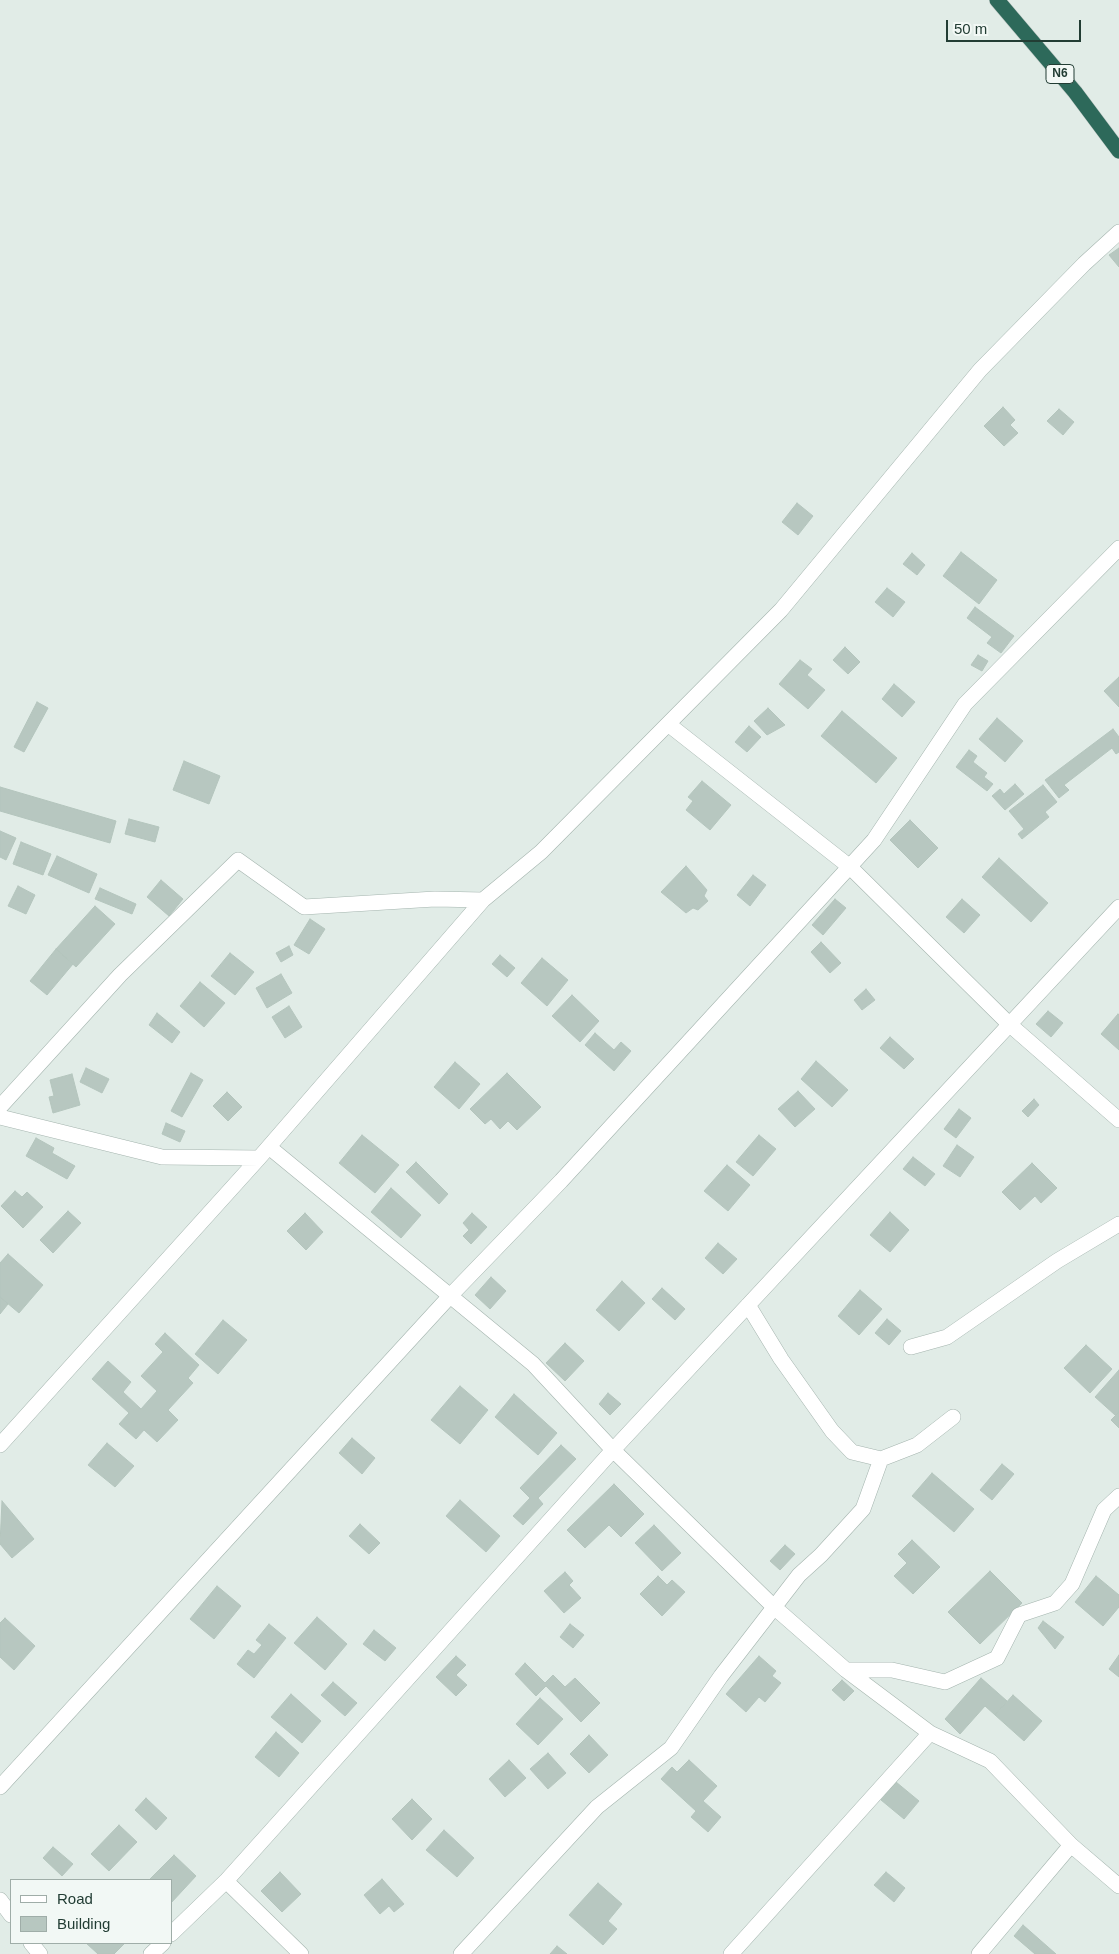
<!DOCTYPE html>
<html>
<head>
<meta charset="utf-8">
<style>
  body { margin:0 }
  #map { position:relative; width:1119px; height:1954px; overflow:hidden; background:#e1ece7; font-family:Helvetica,sans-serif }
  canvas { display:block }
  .legend { position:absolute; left:10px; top:1879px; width:162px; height:65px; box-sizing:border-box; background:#f2f8f5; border:1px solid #9fada8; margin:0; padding:6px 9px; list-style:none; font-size:15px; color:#223d34 }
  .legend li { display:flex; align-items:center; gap:10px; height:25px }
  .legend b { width:25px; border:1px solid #9fada8 }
  .scale { position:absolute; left:946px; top:20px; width:135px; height:22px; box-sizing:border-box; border:2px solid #223d34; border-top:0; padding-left:6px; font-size:15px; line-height:18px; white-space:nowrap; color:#223d34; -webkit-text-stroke:4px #f2f8f5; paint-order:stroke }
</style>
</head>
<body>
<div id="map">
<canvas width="1119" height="1954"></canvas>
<ul class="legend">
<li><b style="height:6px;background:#fff"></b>Road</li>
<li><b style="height:14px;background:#b7c7c0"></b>Building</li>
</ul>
<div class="scale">50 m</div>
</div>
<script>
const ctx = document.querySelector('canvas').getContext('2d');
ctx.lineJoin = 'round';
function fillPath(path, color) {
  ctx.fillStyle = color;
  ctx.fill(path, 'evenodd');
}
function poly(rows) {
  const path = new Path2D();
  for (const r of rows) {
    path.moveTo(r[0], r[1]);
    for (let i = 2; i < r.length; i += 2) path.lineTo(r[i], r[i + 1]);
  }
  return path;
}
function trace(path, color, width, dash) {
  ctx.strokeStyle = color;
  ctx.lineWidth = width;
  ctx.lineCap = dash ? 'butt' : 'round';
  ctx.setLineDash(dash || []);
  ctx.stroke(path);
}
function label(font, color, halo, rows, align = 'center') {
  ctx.font = font + ' Helvetica,sans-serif';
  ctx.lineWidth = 4.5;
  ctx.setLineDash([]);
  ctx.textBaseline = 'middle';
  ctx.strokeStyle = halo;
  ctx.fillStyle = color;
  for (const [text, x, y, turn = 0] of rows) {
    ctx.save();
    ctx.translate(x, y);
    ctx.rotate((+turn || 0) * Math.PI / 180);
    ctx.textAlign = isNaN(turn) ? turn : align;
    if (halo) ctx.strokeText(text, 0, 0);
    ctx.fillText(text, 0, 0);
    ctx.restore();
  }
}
const building = poly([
  [1119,248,1119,267,1109,255,1119,248],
  [1003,407,1015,420,1010,425,1018,433,1004,446,984,426,1003,407],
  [1059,409,1074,422,1063,435,1047,421,1059,409],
  [797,503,813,516,798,535,782,522,797,503],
  [961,552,997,580,979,604,943,576,961,552],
  [912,553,925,565,917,575,903,564,912,553],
  [887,588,905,602,893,617,875,602,887,588],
  [975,607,1014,636,1001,653,987,643,992,637,967,618,975,607],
  [845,647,860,662,848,674,833,660,845,647],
  [978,655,988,661,982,671,971,665,978,655],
  [800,660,812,669,807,675,825,690,808,709,779,684,800,660],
  [1119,677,1119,707,1104,691,1119,677],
  [894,684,915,702,902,717,882,699,894,684],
  [37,702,48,708,24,752,14,747,37,702],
  [768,708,785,725,767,735,754,721,768,708],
  [842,711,897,758,876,783,821,736,842,711],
  [997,718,1023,741,1005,762,979,739,997,718],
  [749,726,761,737,747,752,735,742,749,726],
  [1113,729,1119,737,1119,752,1116,754,1112,748,1064,785,1069,790,1059,798,1045,780,1113,729],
  [969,750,977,756,973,762,987,773,984,777,993,784,987,791,956,767,969,750],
  [184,761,220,776,209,804,173,790,184,761],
  [702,781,731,805,710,830,686,810,693,801,688,797,702,781],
  [1015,784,1024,794,1005,810,992,796,1000,789,1004,794,1015,784],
  [1043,785,1057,802,1045,812,1049,817,1022,839,1018,834,1024,829,1009,811,1043,785],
  [0,787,116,821,110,843,0,811,0,787],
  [129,819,159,827,155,842,125,834,129,819],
  [910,820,938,848,918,868,890,840,910,820],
  [0,831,16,838,6,860,0,857,0,831],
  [21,842,51,854,43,875,13,864,21,842],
  [57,856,97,874,89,893,48,875,57,856],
  [999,858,1048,903,1031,922,982,877,999,858],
  [686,866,707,890,704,896,708,901,698,910,693,908,686,913,661,892,686,866],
  [753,875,766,885,750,906,737,895,753,875],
  [161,880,183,899,169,916,147,897,161,880],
  [18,886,35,895,26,914,8,906,18,886],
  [100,888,136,904,132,914,95,899,100,888],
  [835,899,846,908,823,935,812,925,835,899],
  [962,899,980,915,964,933,946,917,962,899],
  [95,906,115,924,76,967,56,949,95,906],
  [310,919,325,929,309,954,294,945,310,919],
  [821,942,841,963,830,973,811,952,821,942],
  [289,946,293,955,281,962,276,953,289,946],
  [56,949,73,964,47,995,30,981,56,949],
  [230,953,254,972,235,995,211,976,230,953],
  [500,955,515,968,507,977,492,964,500,955],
  [542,958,568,980,547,1006,521,983,542,958],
  [281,974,292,993,267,1008,256,988,281,974],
  [200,982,225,1003,204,1027,180,1006,200,982],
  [866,989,875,1000,862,1010,854,1000,866,989],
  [572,995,599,1021,580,1042,552,1016,572,995],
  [289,1006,302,1027,285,1038,272,1017,289,1006],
  [1048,1011,1063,1023,1051,1037,1036,1024,1048,1011],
  [157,1013,180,1032,172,1043,149,1025,157,1013],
  [1118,1014,1119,1015,1119,1050,1101,1034,1118,1014],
  [595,1033,614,1050,621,1042,631,1051,614,1071,585,1045,595,1033],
  [890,1037,914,1059,904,1069,880,1048,890,1037],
  [816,1061,848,1090,832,1107,801,1079,816,1061],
  [455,1062,480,1084,459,1109,434,1087,455,1062],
  [86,1068,109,1079,102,1093,80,1082,86,1068],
  [191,1073,203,1080,182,1117,171,1111,191,1073],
  [507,1073,541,1107,517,1130,508,1121,500,1129,491,1119,485,1124,470,1109,507,1073],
  [72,1074,80,1105,53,1113,49,1097,54,1096,50,1080,72,1074],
  [798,1091,815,1109,795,1127,778,1109,798,1091],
  [227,1092,242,1107,228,1121,213,1106,227,1092],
  [1034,1099,1039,1105,1028,1117,1022,1111,1034,1099],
  [959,1109,971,1118,956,1138,944,1129,959,1109],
  [166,1123,185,1131,180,1142,162,1134,166,1123],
  [362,1135,399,1165,375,1193,339,1163,362,1135],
  [759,1135,776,1149,753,1176,736,1162,759,1135],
  [36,1138,54,1148,52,1153,75,1166,67,1179,26,1156,36,1138],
  [957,1145,974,1157,960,1177,943,1166,957,1145],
  [913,1157,935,1174,925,1186,903,1169,913,1157],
  [416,1162,448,1194,439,1204,406,1172,416,1162],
  [1032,1163,1057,1188,1041,1203,1035,1196,1020,1210,1002,1192,1032,1163],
  [727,1165,750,1185,728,1211,704,1191,727,1165],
  [391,1188,421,1215,401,1238,371,1212,391,1188],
  [15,1191,22,1197,27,1192,43,1207,23,1228,1,1206,15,1191],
  [68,1211,81,1223,53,1253,40,1240,68,1211],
  [890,1212,909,1230,890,1252,870,1235,890,1212],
  [305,1213,323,1232,306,1250,287,1231,305,1213],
  [472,1213,487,1227,471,1244,463,1236,469,1230,463,1223,472,1213],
  [718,1243,737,1259,723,1274,705,1258,718,1243],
  [8,1254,43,1285,19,1313,0,1297,0,1263,8,1254],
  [491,1277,506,1291,490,1309,475,1295,491,1277],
  [622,1281,645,1303,619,1331,596,1310,622,1281],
  [662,1288,685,1309,675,1320,652,1299,662,1288],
  [860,1290,882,1309,859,1335,838,1316,860,1290],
  [0,1297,8,1304,0,1314,0,1297],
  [887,1319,901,1331,889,1345,875,1333,887,1319],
  [223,1320,247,1340,218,1374,195,1354,223,1320],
  [165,1333,199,1365,188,1378,193,1383,168,1410,178,1420,157,1442,144,1430,136,1439,119,1424,129,1413,92,1379,108,1361,131,1382,123,1392,141,1409,157,1391,141,1376,163,1352,155,1344,165,1333],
  [565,1343,584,1361,565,1381,546,1363,565,1343],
  [1086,1345,1112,1369,1090,1393,1064,1368,1086,1345],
  [1119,1370,1119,1412,1115,1415,1095,1397,1119,1370],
  [460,1386,488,1410,460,1444,431,1420,460,1386],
  [608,1393,621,1404,610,1415,599,1404,608,1393],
  [514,1394,557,1433,538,1455,495,1417,514,1394],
  [1119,1412,1119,1428,1111,1420,1119,1412],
  [352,1438,375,1458,362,1474,339,1453,352,1438],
  [107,1443,134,1466,115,1487,88,1465,107,1443],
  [561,1445,576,1459,538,1498,543,1504,523,1525,513,1516,530,1498,520,1488,561,1445],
  [1002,1464,1014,1474,992,1500,980,1490,1002,1464],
  [932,1473,974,1509,954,1532,912,1496,932,1473],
  [614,1484,644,1514,621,1537,609,1525,585,1548,567,1530,614,1484],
  [460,1500,500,1536,486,1552,446,1516,460,1500],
  [2,1501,34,1539,12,1558,0,1544,2,1501],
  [360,1524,380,1543,369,1554,349,1536,360,1524],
  [654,1525,681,1553,662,1571,635,1543,654,1525],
  [912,1540,940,1567,913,1594,894,1576,907,1563,898,1554,912,1540],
  [785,1545,795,1554,780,1570,770,1561,785,1545],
  [990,1571,1022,1603,980,1644,948,1612,990,1571],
  [565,1572,573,1581,569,1585,581,1598,564,1613,544,1591,565,1572],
  [658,1576,667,1585,672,1580,685,1592,662,1616,640,1594,658,1576],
  [1096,1576,1119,1595,1119,1607,1103,1626,1075,1602,1096,1576],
  [217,1586,241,1606,214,1639,190,1619,217,1586],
  [317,1617,347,1644,325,1670,294,1643,317,1617],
  [5,1618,35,1646,14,1670,0,1657,0,1623,5,1618],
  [1043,1621,1064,1637,1055,1649,1038,1628,1043,1621],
  [269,1624,286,1638,254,1678,237,1664,248,1650,254,1654,262,1645,256,1640,269,1624],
  [570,1624,584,1635,573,1648,560,1637,570,1624],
  [374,1630,396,1648,385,1661,363,1644,374,1630],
  [1119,1655,1119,1677,1109,1669,1119,1655],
  [456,1656,466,1665,456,1675,467,1685,456,1696,436,1677,456,1656],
  [759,1656,776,1671,772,1676,781,1683,765,1702,759,1697,746,1712,726,1694,759,1656],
  [525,1663,545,1683,553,1675,565,1687,575,1678,600,1703,581,1722,546,1686,536,1696,515,1674,525,1663],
  [981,1678,1007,1701,995,1715,985,1706,960,1734,945,1719,981,1678],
  [842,1680,854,1691,844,1701,832,1690,842,1680],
  [333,1682,357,1703,345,1716,321,1695,333,1682],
  [291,1694,321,1721,302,1743,271,1717,291,1694],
  [1013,1695,1042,1721,1024,1741,995,1715,1013,1695],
  [540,1698,563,1719,538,1745,516,1724,540,1698],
  [276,1732,299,1753,279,1777,255,1757,276,1732],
  [589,1735,608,1755,589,1773,570,1754,589,1735],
  [548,1753,566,1773,548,1789,530,1769,548,1753],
  [509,1760,526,1778,505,1797,489,1779,509,1760],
  [689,1760,717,1786,703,1801,721,1817,708,1832,691,1817,696,1811,661,1779,672,1767,677,1772,689,1760],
  [896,1782,919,1801,904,1819,881,1800,896,1782],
  [146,1798,167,1818,156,1830,135,1810,146,1798],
  [412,1799,432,1819,412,1840,392,1819,412,1799],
  [119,1825,137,1842,109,1871,91,1854,119,1825],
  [444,1830,474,1858,457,1877,426,1850,444,1830],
  [53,1847,73,1864,62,1876,43,1858,53,1847],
  [174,1855,196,1876,171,1903,171,1880,149,1880,174,1855],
  [280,1872,301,1894,282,1912,261,1891,280,1872],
  [886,1872,905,1888,894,1902,874,1885,886,1872],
  [382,1879,404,1904,394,1912,389,1906,380,1914,364,1895,382,1879],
  [598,1883,622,1904,608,1921,617,1929,603,1945,569,1915,598,1883],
  [1023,1925,1056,1954,1035,1954,1014,1936,1023,1925],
  [86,1943,125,1943,114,1954,98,1954,86,1943],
  [557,1946,567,1954,550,1954,557,1946]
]);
const minor = poly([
  [668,724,850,867,1009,1024,1119,1120],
  [0,1107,120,975,238,860,304,907,435,899,483,900],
  [0,1117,162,1157,259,1158],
  [269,1147,533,1364,613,1450,774,1607,846,1670,930,1733,990,1761,1071,1845,1119,1886],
  [748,1305,781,1359,832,1431,852,1452,881,1459,917,1445,953,1417],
  [911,1347,947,1337,1057,1261,1119,1224],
  [0,1445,259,1158,483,900,541,852,781,610,980,370,1084,264,1119,232],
  [846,1670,892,1670,945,1682,997,1658,1019,1615,1055,1603,1072,1584,1104,1510,1119,1496],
  [0,1787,450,1296,561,1181,874,840,965,704,1119,548],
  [226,1881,301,1954],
  [0,1900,11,1915],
  [171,1934,226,1881,613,1450,1119,907],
  [31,1943,40,1954],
  [151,1954,163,1943],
  [461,1954,597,1807,671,1748,721,1676,799,1575,821,1555,863,1509,881,1459],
  [731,1954,930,1733],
  [979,1954,1071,1845]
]);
const highway = poly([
  [997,0,1075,92,1119,151]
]);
const shields = [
  [1060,74,28]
];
const shieldNames = [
  ["N6",1060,74]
];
fillPath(building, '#b7c7c0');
trace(building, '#b4c5bd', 1);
trace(minor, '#a4b4ae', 16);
trace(highway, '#c1c9c6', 16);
trace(minor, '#fff', 15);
trace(highway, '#2d695a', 15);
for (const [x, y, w] of shields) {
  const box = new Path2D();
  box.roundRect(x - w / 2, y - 9.5, w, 19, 4);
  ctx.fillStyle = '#f2f8f5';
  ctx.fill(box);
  trace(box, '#223d34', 1);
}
label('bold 12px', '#223d34', null, shieldNames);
</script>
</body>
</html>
